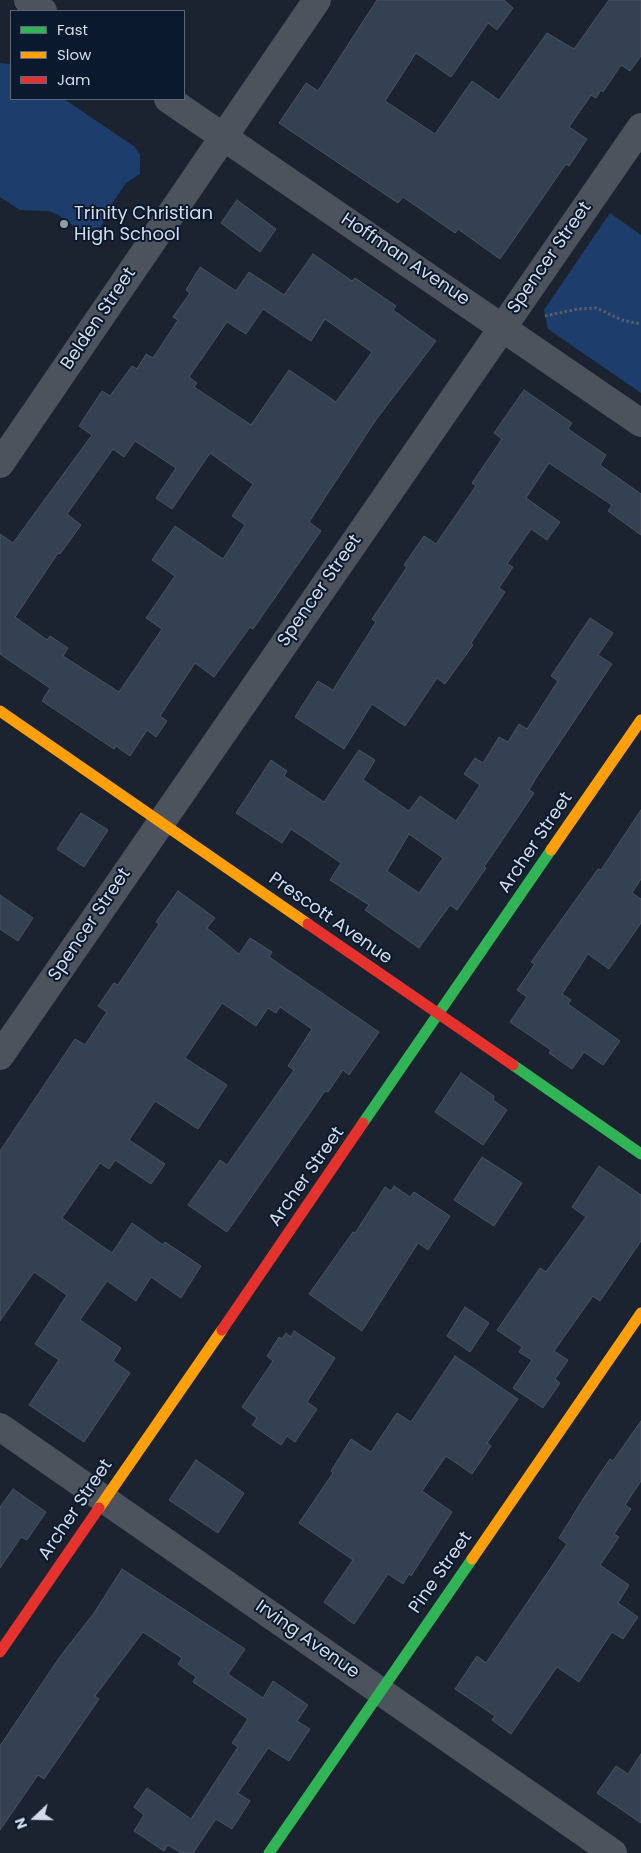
<!DOCTYPE html>
<html>
<head>
<meta charset="utf-8">
<style>
  body { margin:0 }
  #map { position:relative; width:641px; height:1853px; overflow:hidden; background:#1b2330; font-family:Poppins,sans-serif }
  canvas { display:block }
  .legend { position:absolute; left:10px; top:10px; width:175px; height:90px; box-sizing:border-box; background:#0a192d; border:1px solid #5a6779; margin:0; padding:6px 9px; list-style:none; font-size:15px; color:#d2dcea }
  .legend li { display:flex; align-items:center; gap:10px; height:25px }
  .legend b { width:25px; border:1px solid #5a6779 }
  .north { position:absolute; left:10px; top:1793px; width:50px; height:50px; -webkit-text-stroke:4px #0a192d; paint-order:stroke; rotate:249deg; font-size:14px; font-weight:700; line-height:20px; text-align:center; color:#d2dcea }
  .north::after { content:''; display:block; margin:auto; width:18px; height:22px; background:#d2dcea; clip-path:polygon(50% 0,100% 100%,50% 72%,0 100%) }
</style>
</head>
<body>
<div id="map">
<canvas width="641" height="1853"></canvas>
<ul class="legend">
<li><b style="height:6px;background:#30b455"></b>Fast</li>
<li><b style="height:6px;background:#ff9f0a"></b>Slow</li>
<li><b style="height:6px;background:#e5322d"></b>Jam</li>
</ul>
<div class="north">N</div>
</div>
<script>
const ctx = document.querySelector('canvas').getContext('2d');
ctx.lineJoin = 'round';
function fillPath(path, color) {
  ctx.fillStyle = color;
  ctx.fill(path, 'evenodd');
}
function poly(rows) {
  const path = new Path2D();
  for (const r of rows) {
    path.moveTo(r[0], r[1]);
    for (let i = 2; i < r.length; i += 2) path.lineTo(r[i], r[i + 1]);
  }
  return path;
}
function trace(path, color, width, dash) {
  ctx.strokeStyle = color;
  ctx.lineWidth = width;
  ctx.lineCap = dash ? 'butt' : 'round';
  ctx.setLineDash(dash || []);
  ctx.stroke(path);
}
function label(font, color, halo, rows, align = 'center') {
  ctx.font = font + ' Poppins,sans-serif';
  ctx.lineWidth = 4;
  ctx.setLineDash([]);
  ctx.textBaseline = 'middle';
  ctx.strokeStyle = halo;
  ctx.fillStyle = color;
  for (const [text, x, y, turn = 0] of rows) {
    ctx.save();
    ctx.translate(x, y);
    ctx.rotate((+turn || 0) * Math.PI / 180);
    ctx.textAlign = isNaN(turn) ? turn : align;
    if (halo) ctx.strokeText(text, 0, 0);
    ctx.fillText(text, 0, 0);
    ctx.restore();
  }
}
const green = poly([
  [0,63,11,64,11,99,64,99,135,147,140,155,140,174,126,183,113,202,101,227,88,230,78,229,57,214,48,211,20,210,0,197],
  [610,213,641,235,641,393,548,329,544,310]
]);
const building = poly([
  [377,0,504,0,513,8,497,30,488,23,451,77,416,53,385,101,435,134,472,81,499,100,547,33,574,49,609,0,641,0,641,56,630,71,621,65,603,92,601,90,596,98,591,95,569,127,587,139,569,166,566,164,500,259,458,229,455,233,403,197,398,203,279,123,306,83,318,91,377,0],
  [237,200,276,229,260,252,221,223,237,200],
  [313,254,352,281,355,278,396,306,393,310,436,341,375,421,309,522,321,531,253,629,250,627,214,677,195,663,160,716,167,721,156,737,147,730,130,756,116,746,114,749,42,701,50,688,0,654,0,534,13,543,92,435,79,426,102,391,110,396,132,366,137,369,146,354,153,358,178,320,173,317,190,293,186,290,200,267,236,291,249,272,284,295,313,254],
  [263,309,311,341,325,319,372,352,336,402,289,370,251,425,194,387,197,383,189,377,227,322,246,334,263,309],
  [135,441,176,468,156,498,172,509,210,453,253,484,232,516,245,525,223,559,175,526,152,560,175,576,146,618,162,629,119,692,63,656,68,648,50,636,47,640,15,617,58,553,60,554,81,525,67,514,113,449,124,457,135,441],
  [524,390,572,423,568,429,606,455,600,465,641,494,641,535,608,511,612,505,549,463,526,498,560,522,547,540,531,529,507,564,513,567,499,588,505,592,471,643,473,645,445,684,437,678,405,726,372,704,344,749,295,717,318,681,333,690,376,622,372,619,407,567,404,565,424,536,436,544,476,486,472,483,502,439,494,433,524,390],
  [590,618,613,633,598,655,612,664,536,778,529,790,534,793,484,867,486,868,457,910,450,905,419,948,365,910,369,905,330,880,341,863,291,829,282,843,236,813,271,760,287,771,284,776,324,802,359,750,375,760,363,780,409,811,420,796,456,821,480,785,464,774,475,758,483,763,499,737,508,742,519,724,527,729,558,681,551,676,590,618],
  [409,834,443,858,419,893,387,871,409,834],
  [641,810,641,879,632,893,641,899,641,923,609,969,588,954,562,994,571,1000,568,1004,620,1041,603,1065,584,1052,572,1069,549,1053,551,1050,510,1022,527,997,517,990,535,964,531,962,598,869,601,870,641,810],
  [81,813,108,830,84,867,57,849,81,813],
  [178,891,215,918,207,928,239,954,250,938,272,952,269,957,379,1032,349,1075,343,1070,328,1092,325,1091,227,1232,188,1205,220,1160,227,1165,294,1070,288,1066,312,1029,280,1007,276,1013,268,1008,256,1026,222,1003,185,1058,227,1085,198,1129,155,1101,129,1140,165,1164,151,1184,115,1160,109,1169,100,1163,62,1218,112,1253,132,1223,163,1245,165,1242,201,1266,181,1298,151,1277,136,1301,107,1281,80,1320,121,1348,113,1361,130,1373,84,1442,29,1405,59,1360,35,1344,67,1295,34,1272,0,1321,0,1151,75,1039,85,1045,107,1012,98,1006,114,983,118,985,159,924,156,922,178,891],
  [0,895,33,918,18,941,0,929,0,895],
  [461,1073,494,1096,493,1100,507,1110,483,1145,435,1112,461,1073],
  [482,1157,522,1183,494,1226,454,1200,482,1157],
  [599,1166,641,1195,641,1241,600,1301,593,1296,554,1351,568,1360,555,1379,560,1383,543,1408,513,1388,532,1360,519,1352,522,1347,497,1330,540,1268,546,1272,586,1217,572,1207,599,1166],
  [394,1186,410,1197,414,1192,450,1216,428,1250,418,1243,362,1331,309,1294,353,1232,355,1233,385,1187,391,1191,394,1186],
  [465,1307,489,1323,470,1352,447,1336,465,1307],
  [294,1331,335,1358,307,1402,317,1409,295,1442,287,1436,281,1445,252,1425,257,1418,242,1407,273,1361,267,1356,279,1337,282,1339,286,1333,291,1337,294,1331],
  [455,1356,518,1399,487,1443,491,1446,472,1474,446,1456,422,1491,452,1512,411,1576,409,1574,403,1584,388,1574,354,1624,324,1602,353,1560,299,1523,333,1473,331,1471,351,1439,371,1452,397,1413,411,1422,455,1356],
  [641,1421,641,1481,625,1505,631,1509,614,1534,619,1537,600,1565,629,1585,618,1603,638,1617,623,1639,612,1632,579,1682,557,1667,511,1734,492,1720,495,1716,455,1689,477,1656,486,1663,567,1544,559,1538,585,1496,610,1459,613,1461,641,1421],
  [196,1460,244,1493,218,1533,169,1500,196,1460],
  [13,1489,46,1512,27,1540,21,1537,0,1568,0,1507,13,1489],
  [122,1569,245,1649,228,1674,263,1698,273,1681,308,1705,297,1721,310,1729,289,1761,268,1748,238,1793,250,1801,232,1829,216,1819,193,1853,181,1853,168,1845,164,1851,134,1831,144,1815,134,1807,147,1788,191,1819,238,1747,232,1743,248,1719,193,1682,196,1677,178,1664,182,1658,143,1632,95,1696,99,1699,44,1779,38,1775,0,1830,0,1746,59,1658,94,1613,122,1569],
  [641,1754,641,1823,597,1793,616,1766,628,1774,641,1754]
]);
const path = poly([
  [545,316,578,309,596,308,622,320,641,324]
]);
const street = poly([
  [28,0,43,11],
  [168,99,641,423],
  [0,464,317,0],
  [0,1056,641,127],
  [0,1427,613,1853]
]);
const fast = poly([
  [513,1065,641,1154],
  [363,1123,551,850],
  [269,1853,472,1559]
]);
const slow = poly([
  [0,711,308,924],
  [551,850,641,720],
  [99,1508,222,1330],
  [472,1559,641,1313]
]);
const jam = poly([
  [308,924,513,1065],
  [222,1330,363,1123],
  [0,1652,99,1508]
]);
const markers = [
  [64,224,5,"#929ba9"]
];
const poiNames = [
  ["Trinity Christian",74,214],
  ["High School",74,235]
];
const streetNames = [
  ["Spencer Street",550,258,-55],
  ["Hoffman Avenue",405,260,34],
  ["Belden Street",99,319,-56],
  ["Spencer Street",320,591,-55],
  ["Archer Street",536,843,-56],
  ["Prescott Avenue",330,919,35],
  ["Spencer Street",90,925,-56],
  ["Archer Street",307,1177,-55],
  ["Archer Street",76,1510,-56],
  ["Pine Street",441,1573,-55],
  ["Irving Avenue",307,1640,35]
];
fillPath(green, '#1d3e6c');
fillPath(building, '#344153');
trace(building, '#4c535e', 1);
trace(path, '#585e66', 3, [2.5, 2.5]);
trace(street, '#4d535c', 28);
trace(fast, '#30b455', 11);
trace(slow, '#ff9f0a', 11);
trace(jam, '#e5322d', 11);
for (const [x, y, r, color] of markers) {
  const dot = new Path2D();
  dot.arc(x, y, r, 0, 2 * Math.PI);
  ctx.fillStyle = color;
  ctx.fill(dot);
  trace(dot, '#0a192d', 2);
}
label('18px', '#d2dcea', '#0a192d', poiNames, 'left');
label('18px', '#d2dcea', '#0a192d', streetNames);
</script>
</body>
</html>
